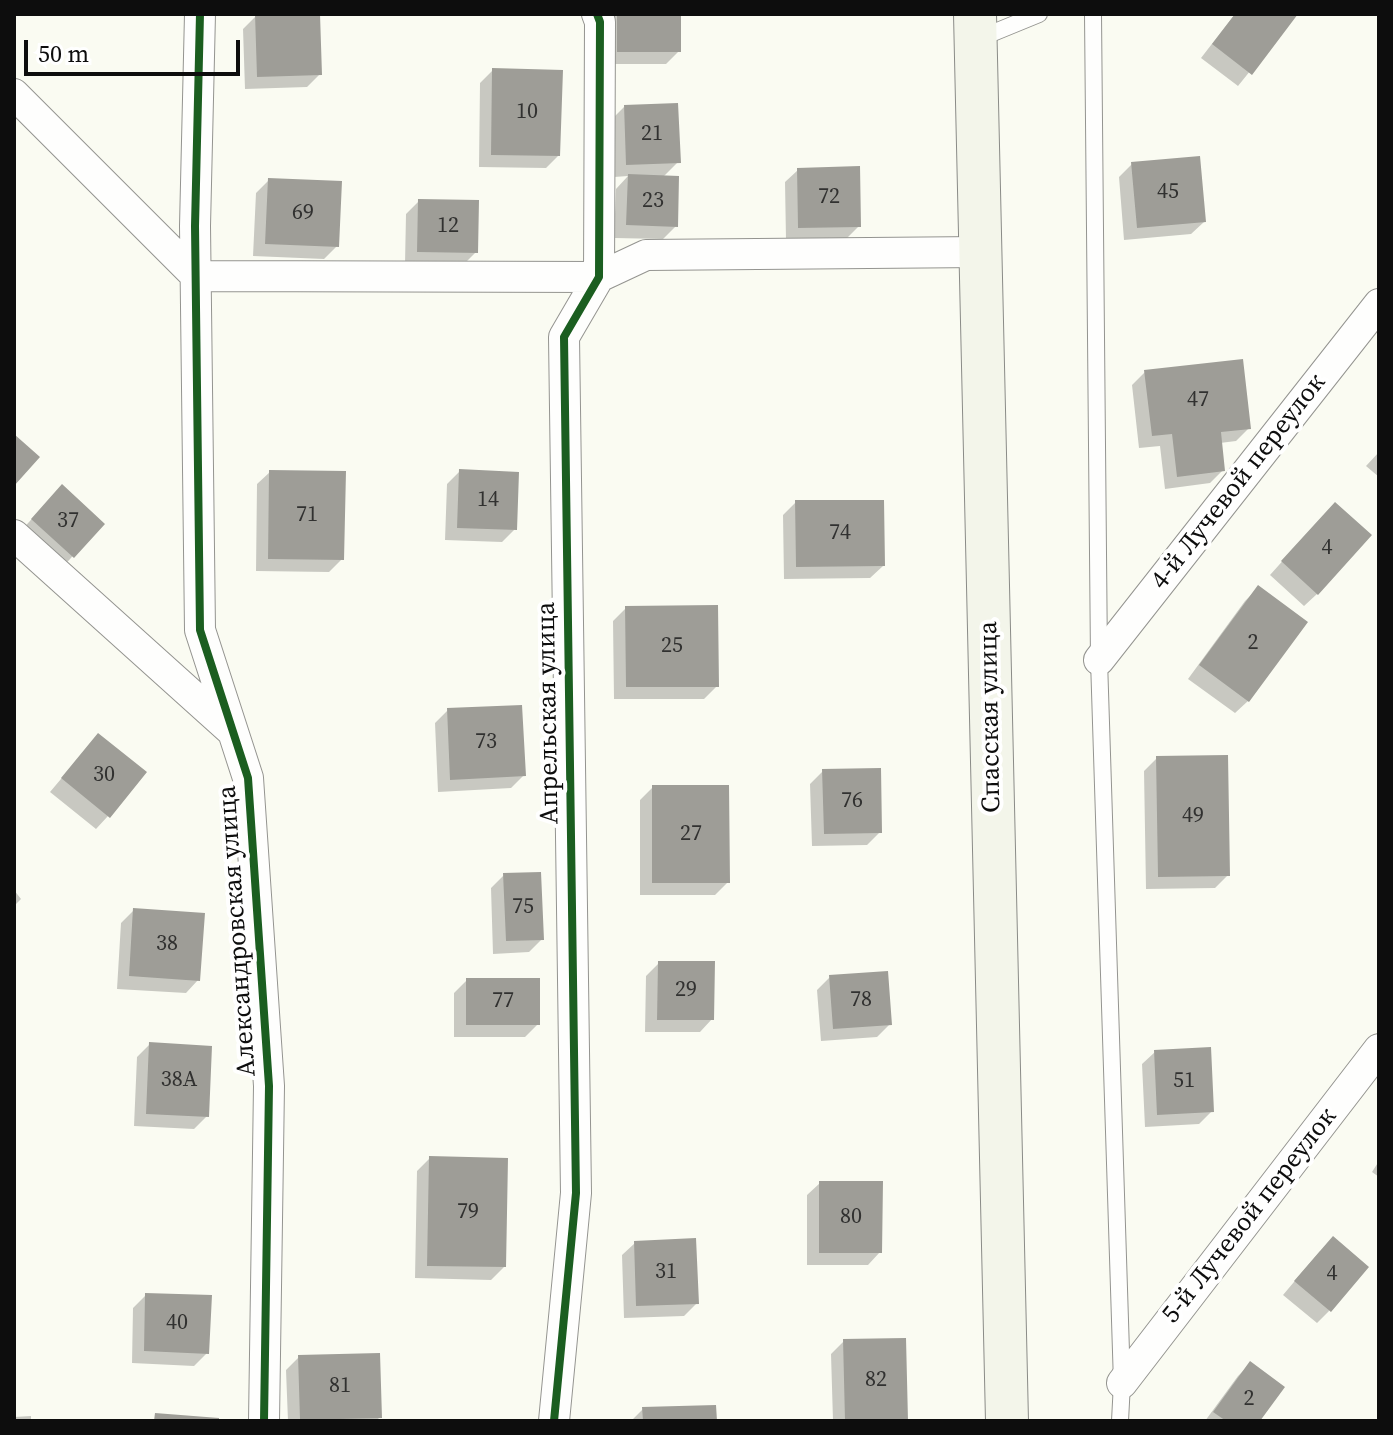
<!DOCTYPE html>
<html>
<head>
<meta charset="utf-8">
<style>
  body { margin:0 }
  #map { position:relative; width:1393px; height:1435px; overflow:hidden; background:#fafbf2; font-family:"Source Serif 4",serif }
  canvas { display:block }
  .frame { position:absolute; inset:0; border:16px solid #0d0d0d; pointer-events:none }
  .scale { position:absolute; left:24px; top:40px; width:216px; height:36px; box-sizing:border-box; border:4px solid #0d0d0d; border-top:0; padding-left:10px; font-size:24px; line-height:28px; white-space:nowrap; color:#0d0d0d; -webkit-text-stroke:6px #fff; paint-order:stroke }
</style>
</head>
<body>
<div id="map">
<canvas width="1393" height="1435"></canvas>
<div class="frame"></div>
<div class="scale">50 m</div>
</div>
<script>
const ctx = document.querySelector('canvas').getContext('2d');
ctx.lineJoin = 'round';
function fillPath(path, color) {
  ctx.fillStyle = color;
  ctx.fill(path, 'evenodd');
}
function poly(rows) {
  const path = new Path2D();
  for (const r of rows) {
    path.moveTo(r[0], r[1]);
    for (let i = 2; i < r.length; i += 2) path.lineTo(r[i], r[i + 1]);
  }
  return path;
}
function trace(path, color, width, dash) {
  ctx.strokeStyle = color;
  ctx.lineWidth = width;
  ctx.lineCap = dash ? 'butt' : 'round';
  ctx.setLineDash(dash || []);
  ctx.stroke(path);
}
function label(font, color, halo, rows, align = 'center') {
  ctx.font = font + ' "Source Serif 4",serif';
  ctx.lineWidth = 8;
  ctx.setLineDash([]);
  ctx.textBaseline = 'middle';
  ctx.strokeStyle = halo;
  ctx.fillStyle = color;
  for (const [text, x, y, turn = 0] of rows) {
    ctx.save();
    ctx.translate(x, y);
    ctx.rotate((+turn || 0) * Math.PI / 180);
    ctx.textAlign = isNaN(turn) ? turn : align;
    if (halo) ctx.strokeText(text, 0, 0);
    ctx.fillText(text, 0, 0);
    ctx.restore();
  }
}
const shadow = poly([
  [276,14,306,14,320,74,307,87,245,89,243,29,256,16],
  [605,14,679,14,679,51,666,64,605,64],
  [1235,14,1296,14,1238,86,1201,58],
  [493,70,558,156,546,168,479,167,480,83],
  [624,107,678,162,663,177,676,226,663,239,614,238,616,189,628,176,614,177,612,119],
  [1132,164,1204,222,1191,234,1124,240,1119,177],
  [798,170,859,226,846,239,786,240,785,182],
  [269,180,337,246,324,259,253,256,256,193],
  [419,201,476,252,463,265,405,264,406,214],
  [1145,372,1249,428,1236,441,1220,443,1223,470,1210,483,1165,489,1160,446,1139,448,1132,385],
  [1379,452,1379,477,1366,466],
  [460,471,515,529,502,542,445,540,447,484],
  [270,472,342,559,329,572,256,571,257,484],
  [49,500,102,524,60,570,19,533],
  [796,502,883,566,870,578,784,579,783,515],
  [1322,517,1317,594,1304,606,1270,575],
  [1258,588,1248,701,1235,713,1188,679,1245,601],
  [626,608,717,686,704,699,614,699,613,621],
  [448,710,524,775,511,788,438,792,435,723],
  [98,735,108,816,96,829,50,792],
  [1157,758,1228,875,1215,888,1146,889,1144,771],
  [823,771,880,832,867,845,812,846,810,784],
  [653,787,728,882,715,895,640,895,640,800],
  [504,875,542,939,529,952,493,954,491,888],
  [14,890,21,899,14,906],
  [134,910,198,980,186,993,117,989,121,923],
  [659,963,712,1019,700,1032,645,1032,646,976],
  [830,977,890,1024,877,1037,821,1041,817,990],
  [467,980,538,1024,525,1037,454,1037,454,993],
  [150,1044,207,1116,194,1129,134,1126,137,1057],
  [1155,1052,1212,1111,1199,1124,1145,1127,1142,1064],
  [430,1158,504,1267,491,1280,415,1278,417,1171],
  [1379,1161,1379,1177,1372,1172],
  [820,1183,880,1252,868,1265,807,1265,807,1195],
  [635,1243,697,1303,684,1316,624,1318,622,1255],
  [1320,1251,1329,1311,1317,1323,1283,1295],
  [146,1295,207,1353,194,1366,132,1363,133,1308],
  [844,1341,906,1421,833,1421,831,1354],
  [299,1357,380,1417,376,1421,288,1421,286,1370],
  [1250,1364,1257,1421,1205,1421,1238,1376],
  [643,1409,715,1421,631,1421],
  [31,1416,31,1421,14,1421,14,1417]
]);
const building = poly([
  [255,14,320,14,322,75,257,77],
  [617,14,681,14,681,52,617,52],
  [1235,14,1298,14,1252,75,1212,44],
  [492,68,563,70,560,156,491,155],
  [678,103,681,163,626,165,624,105],
  [1200,156,1206,222,1137,228,1131,162],
  [860,166,861,227,798,228,797,168],
  [628,174,679,176,678,227,626,225],
  [268,178,342,181,339,247,265,244],
  [418,199,479,200,478,253,417,252],
  [1243,359,1251,429,1221,432,1225,471,1177,477,1172,434,1152,436,1144,370],
  [14,434,40,457,14,486],
  [459,469,519,472,517,530,457,528],
  [269,470,346,471,344,560,268,559],
  [62,484,105,524,74,558,31,519],
  [795,500,884,500,885,566,796,567],
  [1335,502,1372,535,1318,595,1281,561],
  [1258,585,1308,622,1249,702,1199,665],
  [718,605,719,687,626,687,625,606],
  [522,705,526,776,450,780,447,708],
  [98,733,147,772,110,818,61,778],
  [1228,755,1230,876,1158,877,1156,756],
  [881,768,882,833,824,834,822,769],
  [652,785,729,785,730,883,652,883],
  [541,872,544,940,506,941,503,873],
  [133,908,205,913,200,981,129,976],
  [658,961,715,961,714,1020,657,1020],
  [888,971,892,1025,833,1029,829,975],
  [466,978,540,978,540,1025,466,1025],
  [149,1042,212,1046,209,1117,146,1114],
  [1211,1047,1214,1112,1157,1115,1154,1050],
  [429,1156,508,1158,506,1267,427,1266],
  [819,1181,883,1181,882,1253,819,1253],
  [1333,1236,1369,1267,1331,1312,1294,1281],
  [696,1238,699,1304,636,1306,634,1241],
  [145,1293,212,1295,209,1354,144,1351],
  [906,1338,908,1421,845,1421,843,1339],
  [380,1353,382,1418,300,1420,298,1355],
  [1250,1361,1285,1387,1260,1421,1226,1421,1213,1412],
  [716,1405,717,1421,643,1421,642,1407],
  [155,1413,219,1418,219,1421,154,1421]
]);
const lane = poly([
  [1093,14,1099,660,1122,1383,1120,1421],
  [978,39,1039,14]
]);
const street = poly([
  [200,14,195,226,200,630,248,778,269,1086,264,1421],
  [14,94,196,276,599,277,646,255,980,252],
  [14,535,233,732],
  [1099,660,1379,304],
  [1122,1383,1379,1049],
  [554,1421,576,1193,564,337,599,277,600,22,597,14]
]);
const secondary = poly([
  [975,14,1007,1421]
]);
const cycleway = poly([
  [200,14,195,226,200,630,248,778,269,1086,264,1421],
  [554,1421,576,1193,564,337,599,277,600,22,597,14]
]);
const numberNames = [
  ["10",527,112],
  ["21",652,134],
  ["45",1168,192],
  ["72",829,197],
  ["23",653,201],
  ["69",303,213],
  ["12",448,226],
  ["47",1198,400],
  ["14",488,500],
  ["71",307,515],
  ["37",68,521],
  ["74",840,533],
  ["4",1327,548],
  ["2",1253,643],
  ["25",672,646],
  ["73",486,742],
  ["30",104,775],
  ["76",852,801],
  ["49",1193,816],
  ["27",691,834],
  ["75",523,907],
  ["38",167,944],
  ["29",686,990],
  ["78",861,1000],
  ["77",503,1001],
  ["38А",179,1080],
  ["51",1184,1081],
  ["79",468,1212],
  ["80",851,1217],
  ["31",666,1272],
  ["4",1332,1274],
  ["40",177,1323],
  ["82",876,1380],
  ["81",340,1386],
  ["2",1249,1399]
];
const streetNames = [
  ["4-й Лучевой переулок",1239,482,-52],
  ["Апрельская улица",549,713,-91],
  ["Спасская улица",991,717,-91],
  ["Александровская улица",238,931,-94],
  ["5-й Лучевой переулок",1250,1216,-52]
];
fillPath(shadow, '#0003');
fillPath(building, '#9e9d97');
trace(lane, '#949490', 18);
trace(street, '#949490', 32);
trace(secondary, '#8a8b87', 44);
trace(lane, '#fefefd', 16);
trace(street, '#fefefd', 30);
trace(secondary, '#f3f5ea', 42);
trace(cycleway, '#1b5e20', 8);
label('22px', '#313130', null, numberNames);
label('26px', '#0d0d0d', '#fff', streetNames);
</script>
</body>
</html>
